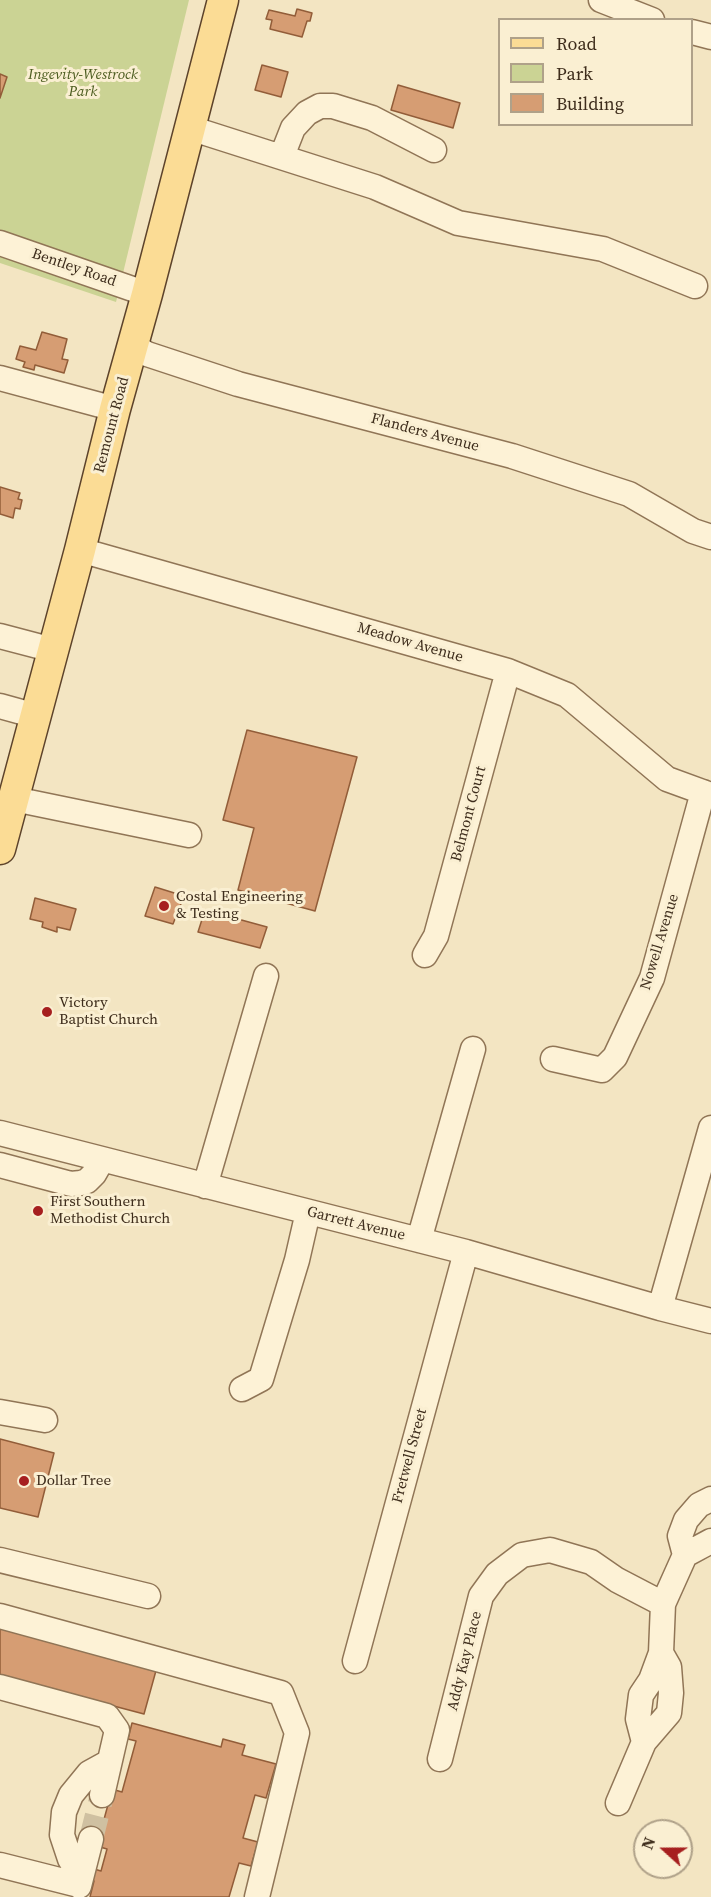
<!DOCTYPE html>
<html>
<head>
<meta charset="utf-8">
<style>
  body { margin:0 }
  #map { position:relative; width:711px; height:1897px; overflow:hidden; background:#f3e5c2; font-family:"Source Serif 4",serif }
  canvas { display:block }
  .legend { position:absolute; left:498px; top:18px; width:195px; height:108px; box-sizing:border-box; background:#faefd2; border:2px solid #afa189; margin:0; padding:8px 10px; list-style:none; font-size:18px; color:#3e2d1c }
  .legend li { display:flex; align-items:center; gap:12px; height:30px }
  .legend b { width:30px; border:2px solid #afa189 }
  .north { position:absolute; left:633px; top:1819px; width:60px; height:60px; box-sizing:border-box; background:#faefd2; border:2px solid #afa189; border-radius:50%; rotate:291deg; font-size:16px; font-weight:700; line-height:24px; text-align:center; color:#3e2d1c }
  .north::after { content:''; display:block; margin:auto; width:21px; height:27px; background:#a61f1f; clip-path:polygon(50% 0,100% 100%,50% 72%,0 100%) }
</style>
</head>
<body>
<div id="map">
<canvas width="711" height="1897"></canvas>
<ul class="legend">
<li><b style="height:8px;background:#fbdc95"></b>Road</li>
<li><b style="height:16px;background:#cbd394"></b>Park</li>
<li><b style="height:16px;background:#d69d73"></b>Building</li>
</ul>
<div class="north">N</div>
</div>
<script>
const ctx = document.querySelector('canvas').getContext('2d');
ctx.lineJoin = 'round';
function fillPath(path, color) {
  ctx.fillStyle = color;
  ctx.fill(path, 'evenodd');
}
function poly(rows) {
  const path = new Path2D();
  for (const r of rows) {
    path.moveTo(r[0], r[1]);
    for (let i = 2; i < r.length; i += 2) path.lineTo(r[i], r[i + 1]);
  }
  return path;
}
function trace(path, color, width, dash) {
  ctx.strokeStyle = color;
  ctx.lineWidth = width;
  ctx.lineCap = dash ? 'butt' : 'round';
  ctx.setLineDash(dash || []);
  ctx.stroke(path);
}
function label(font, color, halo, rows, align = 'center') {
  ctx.font = font + ' "Source Serif 4",serif';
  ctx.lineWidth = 6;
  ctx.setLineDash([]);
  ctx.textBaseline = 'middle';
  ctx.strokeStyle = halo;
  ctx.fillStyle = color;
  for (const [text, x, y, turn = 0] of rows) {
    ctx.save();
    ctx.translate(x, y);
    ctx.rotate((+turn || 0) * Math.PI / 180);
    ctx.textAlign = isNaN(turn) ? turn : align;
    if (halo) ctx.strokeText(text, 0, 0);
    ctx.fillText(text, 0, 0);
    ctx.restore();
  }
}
const green = poly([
  [0,0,189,0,116,302,0,263]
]);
const building = poly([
  [297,9,312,13,310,21,307,21,302,37,270,29,272,20,266,19,269,10,295,16,297,9],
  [262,65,288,72,281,97,255,90,262,65],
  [0,74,7,77,0,98,0,74],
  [398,85,460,103,453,128,391,110,398,85],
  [42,332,67,339,62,359,68,360,64,373,35,365,34,370,23,367,25,362,16,359,20,346,36,350,42,332],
  [0,487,20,493,18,499,22,500,20,509,15,508,13,518,0,514,0,487],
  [247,730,357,757,315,911,238,890,254,828,223,820,247,730],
  [155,887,184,896,173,924,145,916,155,887],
  [35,898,76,909,70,930,57,927,57,932,42,927,43,922,30,919,35,898],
  [205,910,267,927,260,948,198,932,205,910],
  [0,1439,54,1453,38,1517,0,1508,0,1439],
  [0,1628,157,1667,144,1714,0,1676,0,1628],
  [132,1723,221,1747,223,1739,245,1745,242,1755,276,1764,266,1798,255,1795,243,1838,258,1842,251,1866,239,1863,229,1897,90,1897,94,1881,91,1880,94,1869,101,1871,107,1849,100,1847,103,1835,100,1834,109,1801,112,1801,115,1790,122,1792,136,1741,128,1739,132,1723]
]);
const minorTunnel = poly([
  [91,1839,102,1795]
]);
const minor = poly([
  [601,0,652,20],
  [692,32,711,37],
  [190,128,375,187,458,223,603,249,695,286],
  [282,156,293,128,307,113,320,106,333,106,372,118,434,150],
  [0,243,147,294],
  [133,345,147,354,238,384,512,456,629,494,693,531,711,537],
  [0,378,115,409],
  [80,550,508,671,567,695,667,779,711,795],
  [0,636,53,650],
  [0,706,36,716],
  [14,799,189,835],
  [425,955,436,936,508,671],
  [553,1059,602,1070,615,1057,652,978,703,792],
  [0,1133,466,1252,660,1308,711,1321],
  [0,1165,71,1184,81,1183,87,1181,94,1174,102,1160],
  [205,1186,266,976],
  [419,1240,473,1049],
  [660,1308,711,1128],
  [242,1389,261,1379,297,1260,308,1212],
  [0,1412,45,1420],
  [685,1555,680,1536,686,1520,699,1505,711,1499],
  [0,1560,148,1596],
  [0,1616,281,1693,297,1733,257,1897],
  [355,1661,466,1252],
  [0,1687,107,1716,117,1730,102,1795],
  [644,1742,638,1719,641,1695,651,1680,661,1653,663,1604,685,1555,711,1541],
  [440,1759,481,1596,497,1574,522,1555,550,1550,591,1562,617,1580,663,1604],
  [618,1803,644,1742,669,1713,671,1693,669,1667,661,1653],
  [0,1865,79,1885],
  [81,1878,70,1859,62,1835,64,1812,71,1795,89,1773,109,1762],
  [79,1886,91,1839]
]);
const major = poly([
  [0,849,80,550,115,409,147,294,223,0]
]);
const markers = [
  [164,906,6,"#a61f1f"],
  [47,1012,6,"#a61f1f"],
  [38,1211,6,"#a61f1f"],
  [24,1481,6,"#a61f1f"]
];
const parkNames = [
  ["Ingevity-Westrock",83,75],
  ["Park",83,92]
];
const streetNames = [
  ["Bentley Road",74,268,19],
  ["Remount Road",112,425,-75],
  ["Flanders Avenue",425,433,15],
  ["Meadow Avenue",410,643,16],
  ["Belmont Court",469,814,-75],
  ["Nowell Avenue",660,942,-73],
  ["Garrett Avenue",356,1224,14],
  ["Fretwell Street",410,1456,-75],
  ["Addy Kay Place",465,1661,-76]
];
const poiNames = [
  ["Costal Engineering",176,897],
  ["& Testing",176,914],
  ["Victory",59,1003],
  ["Baptist Church",59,1020],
  ["First Southern",50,1202],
  ["Methodist Church",50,1219],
  ["Dollar Tree",36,1481]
];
fillPath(green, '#cbd394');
fillPath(building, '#d69d73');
trace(building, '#925d39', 1.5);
trace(minorTunnel, '#cfc0a1', 24, [24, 12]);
trace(minor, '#907556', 27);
trace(major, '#5d432b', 33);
trace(minor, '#fdf2d6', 24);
trace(major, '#fbdc95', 30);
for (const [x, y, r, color] of markers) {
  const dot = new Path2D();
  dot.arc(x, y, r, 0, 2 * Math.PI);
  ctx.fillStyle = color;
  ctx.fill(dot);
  trace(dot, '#faefd2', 2);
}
label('italic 15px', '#4d5d20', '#faefd2', parkNames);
label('15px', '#3e2d1c', '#faefd2', streetNames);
label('15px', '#3e2d1c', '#faefd2', poiNames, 'left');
</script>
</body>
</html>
